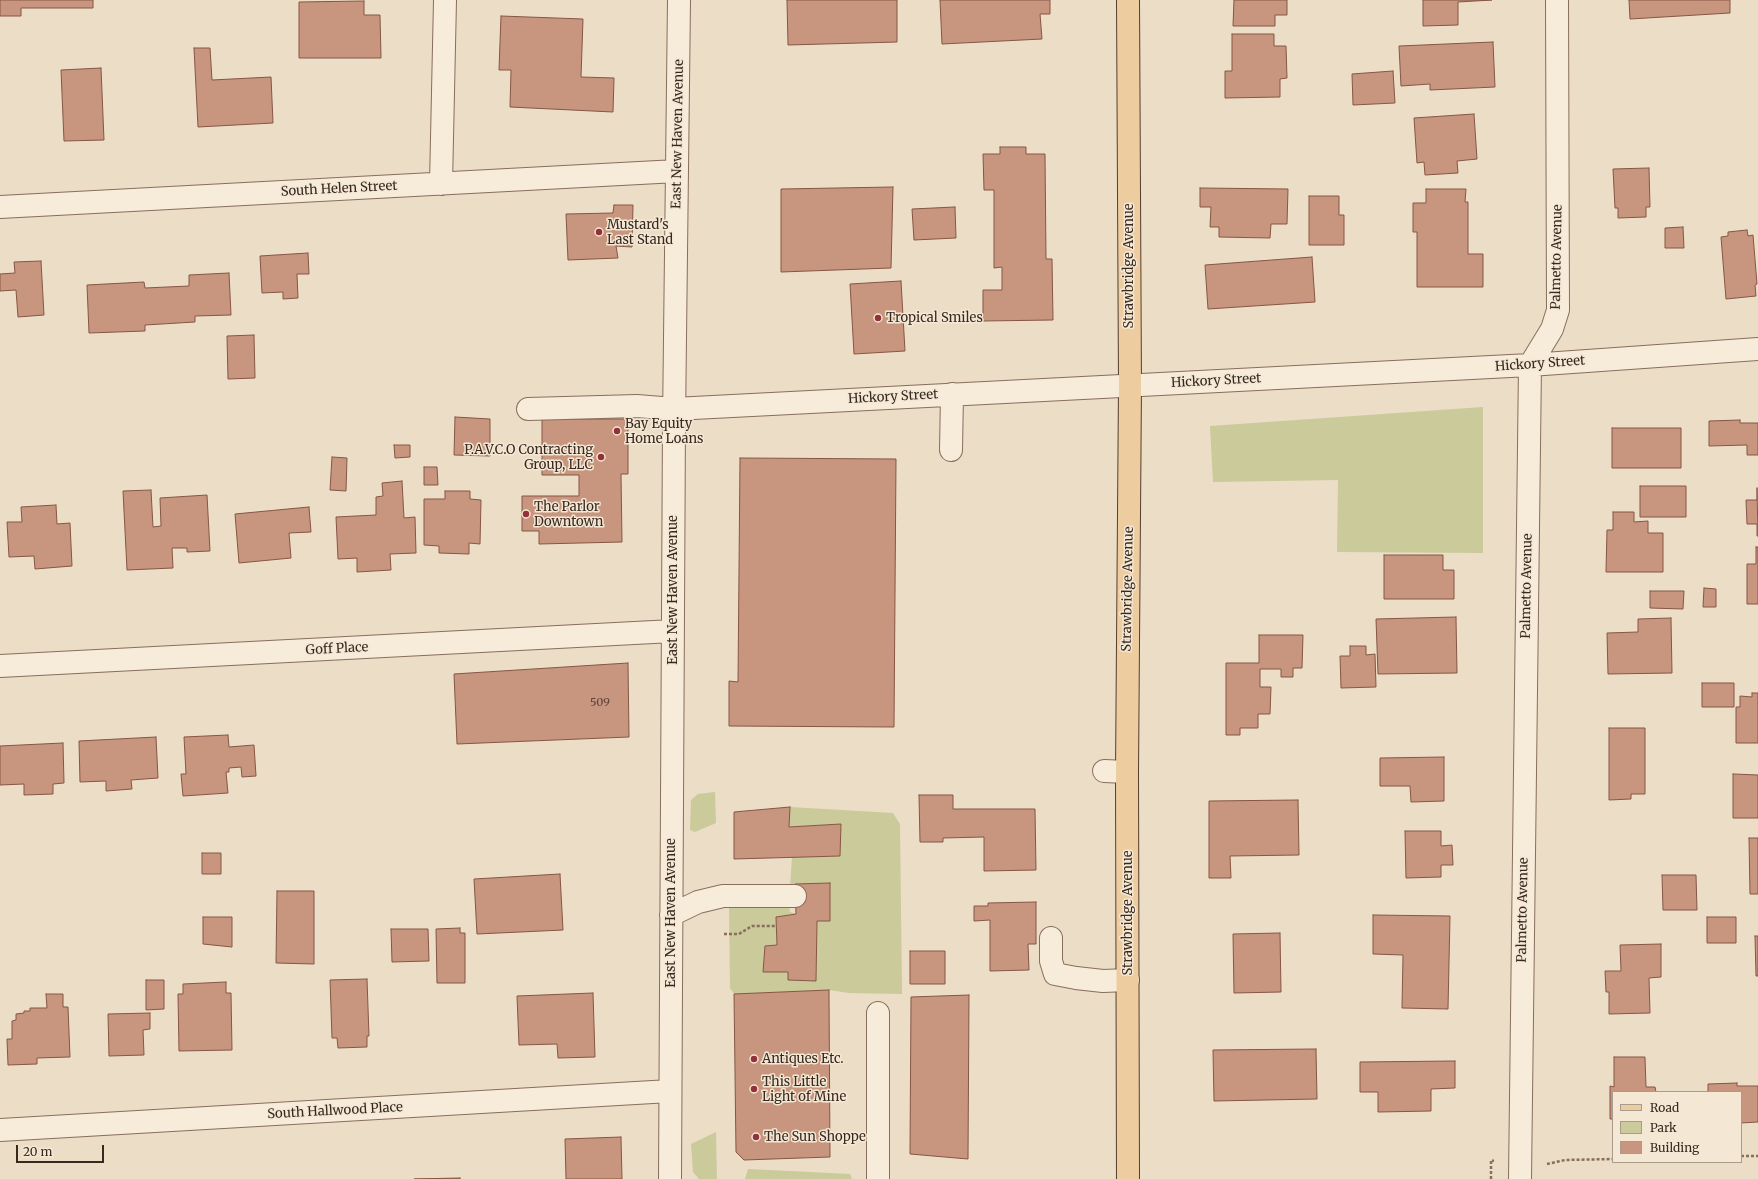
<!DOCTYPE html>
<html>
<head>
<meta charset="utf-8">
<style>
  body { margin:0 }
  #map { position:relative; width:1758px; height:1179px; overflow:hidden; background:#ecddc6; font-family:Merriweather,serif }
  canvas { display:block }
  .legend { position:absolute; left:1612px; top:1091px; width:130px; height:72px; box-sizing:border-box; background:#f4e8d5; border:1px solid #a99c8d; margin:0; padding:5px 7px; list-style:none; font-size:12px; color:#382920 }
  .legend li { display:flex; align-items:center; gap:8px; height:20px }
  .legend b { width:20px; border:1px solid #a99c8d }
  .scale { position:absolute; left:16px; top:1145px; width:88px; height:18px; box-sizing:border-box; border:2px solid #382920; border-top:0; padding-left:5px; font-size:12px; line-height:14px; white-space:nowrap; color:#382920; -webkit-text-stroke:3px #f4e8d5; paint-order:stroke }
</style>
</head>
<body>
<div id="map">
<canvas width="1758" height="1179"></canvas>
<ul class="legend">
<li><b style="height:5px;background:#edcda0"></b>Road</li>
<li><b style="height:11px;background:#caca9a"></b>Park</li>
<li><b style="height:11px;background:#c8957e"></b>Building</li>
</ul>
<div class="scale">20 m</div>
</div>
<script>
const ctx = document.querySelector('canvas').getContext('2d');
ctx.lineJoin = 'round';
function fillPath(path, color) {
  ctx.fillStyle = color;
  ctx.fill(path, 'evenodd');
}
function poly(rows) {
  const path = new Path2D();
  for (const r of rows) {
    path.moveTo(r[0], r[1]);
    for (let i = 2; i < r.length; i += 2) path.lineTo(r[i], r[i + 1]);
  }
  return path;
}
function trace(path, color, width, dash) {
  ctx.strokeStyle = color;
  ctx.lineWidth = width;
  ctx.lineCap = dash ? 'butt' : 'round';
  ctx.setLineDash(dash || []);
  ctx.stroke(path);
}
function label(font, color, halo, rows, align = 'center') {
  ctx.font = font + ' Merriweather,serif';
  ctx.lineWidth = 3;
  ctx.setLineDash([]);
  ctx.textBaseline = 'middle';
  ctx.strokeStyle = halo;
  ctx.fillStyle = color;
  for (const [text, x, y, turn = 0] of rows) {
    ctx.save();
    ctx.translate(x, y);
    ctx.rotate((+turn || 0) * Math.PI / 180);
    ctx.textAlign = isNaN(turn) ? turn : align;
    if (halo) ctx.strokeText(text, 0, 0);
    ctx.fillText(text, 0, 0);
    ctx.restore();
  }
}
const green = poly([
  [1483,407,1483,553,1337,552,1338,480,1213,482,1210,426],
  [715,792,716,823,695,832,690,830,691,800,698,794],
  [790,807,893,813,900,824,902,994,849,993,829,990,734,994,730,988,729,902,788,900,790,912,796,914,776,917,777,945,765,946,763,972,788,972,788,980,816,981,817,921,830,920,830,883,795,884,790,888,792,857,840,856,841,824,789,827],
  [716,1132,717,1179,699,1179,693,1172,691,1144],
  [748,1169,850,1174,852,1179,745,1179]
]);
const building = poly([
  [0,0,93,0,93,8,21,8,21,16,0,16,0,0],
  [787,0,897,0,897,42,788,45,787,0],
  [940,0,1050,0,1050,14,1040,14,1042,39,942,44,940,0],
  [1234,0,1287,0,1287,15,1275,15,1275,26,1233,26,1234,0],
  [1423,0,1492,0,1458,2,1458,25,1423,26,1423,0],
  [1629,0,1730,0,1730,13,1630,19,1629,0],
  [364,1,364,15,380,15,381,58,299,58,299,2,364,1],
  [501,16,583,19,581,77,614,78,613,112,510,107,511,70,499,70,501,16],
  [1232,34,1274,34,1274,46,1286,46,1287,78,1280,79,1280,97,1225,98,1225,71,1232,71,1232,34],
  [1493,42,1495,87,1430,90,1430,84,1401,86,1399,46,1493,42],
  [194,48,210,48,212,80,271,77,273,123,198,127,194,48],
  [101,68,104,140,64,141,61,70,101,68],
  [1393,71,1395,103,1353,105,1352,74,1393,71],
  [1474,114,1477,159,1457,161,1458,173,1425,175,1424,162,1417,163,1414,118,1474,114],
  [1000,147,1026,147,1026,154,1045,154,1046,259,1052,259,1053,320,983,321,983,290,1002,290,1002,267,994,268,994,190,984,190,983,154,1000,154,1000,147],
  [1649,168,1650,207,1646,207,1646,217,1618,218,1618,208,1615,208,1613,169,1649,168],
  [893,187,891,268,781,272,781,189,893,187],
  [1200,188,1288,189,1287,224,1271,224,1270,238,1219,237,1219,227,1210,227,1211,207,1200,207,1200,188],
  [1426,189,1466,189,1465,202,1468,202,1468,254,1483,254,1483,287,1417,287,1417,232,1413,232,1413,203,1426,203,1426,189],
  [1309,196,1339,196,1339,215,1344,215,1344,245,1309,245,1309,196],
  [614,205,633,205,632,247,616,246,618,258,568,260,566,214,613,213,614,205],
  [955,207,956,238,914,240,912,209,955,207],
  [1683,227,1684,248,1665,248,1665,228,1683,227],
  [1747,230,1748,236,1753,235,1757,284,1755,285,1756,296,1726,299,1721,237,1728,236,1728,232,1747,230],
  [308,253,309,274,297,274,298,298,283,299,283,292,262,293,260,256,308,253],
  [1312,257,1315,302,1208,309,1205,265,1312,257],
  [41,261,44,315,18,317,16,290,0,291,0,274,15,273,14,262,41,261],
  [229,273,231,315,195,316,195,322,145,325,145,331,89,333,87,285,144,282,145,288,189,286,189,275,229,273],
  [901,281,905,351,854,354,850,284,901,281],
  [254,335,255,378,228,379,227,336,254,335],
  [455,417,490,419,490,456,454,455,455,417],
  [542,419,628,419,628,474,621,474,622,542,539,544,539,531,522,531,522,496,579,496,579,475,542,475,542,419],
  [1740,420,1740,423,1758,423,1758,455,1747,455,1747,445,1709,446,1709,421,1740,420],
  [1612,428,1681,428,1681,468,1612,468,1612,428],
  [394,445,410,445,410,457,395,458,394,445],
  [332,457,347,458,346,491,330,490,332,457],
  [740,458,896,459,894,727,729,726,729,681,738,682,740,458],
  [424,467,437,467,438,485,424,485,424,467],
  [402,481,404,518,415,517,416,553,390,554,391,570,357,572,357,558,338,559,336,517,376,515,376,497,383,496,382,483,402,481],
  [1640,486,1686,486,1686,517,1640,517,1640,486],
  [1757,488,1758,536,1757,536,1757,524,1747,524,1746,500,1757,500,1757,488],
  [151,490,153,527,161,526,160,498,207,495,210,551,187,552,187,548,172,548,173,568,127,570,123,491,151,490],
  [445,491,470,491,470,499,481,500,480,544,469,543,469,554,439,553,439,546,424,545,424,499,445,499,445,491],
  [56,505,57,524,70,523,72,566,35,569,34,556,9,557,7,522,22,522,21,507,56,505],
  [309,507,311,532,289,533,291,558,239,563,235,514,309,507],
  [1613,512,1634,512,1634,522,1648,521,1648,533,1663,533,1663,572,1606,572,1607,530,1613,530,1613,512],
  [1756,547,1758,547,1758,604,1747,604,1747,564,1756,564,1756,547],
  [1384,555,1443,555,1443,570,1454,570,1454,599,1384,599,1384,555],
  [1704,588,1716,589,1716,607,1703,607,1704,588],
  [1650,591,1684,591,1683,609,1650,608,1650,591],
  [1456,617,1457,673,1378,674,1376,619,1456,617],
  [1671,618,1672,673,1608,674,1607,633,1638,632,1638,619,1671,618],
  [1259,635,1303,635,1302,668,1293,668,1293,677,1281,677,1281,669,1260,669,1260,687,1271,687,1270,714,1258,714,1258,728,1240,728,1240,735,1226,735,1226,663,1259,663,1259,635],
  [1350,646,1366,646,1366,655,1375,654,1376,687,1341,688,1340,656,1350,656,1350,646],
  [628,663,629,737,457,744,454,674,628,663],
  [1702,683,1734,683,1734,707,1702,707,1702,683],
  [1752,693,1758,693,1758,743,1736,743,1736,707,1740,707,1740,696,1752,697,1752,693],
  [1609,728,1645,728,1645,794,1631,794,1631,799,1609,800,1609,728],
  [228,735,229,747,254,745,256,776,242,777,241,767,229,768,229,772,226,772,228,793,183,796,181,774,186,774,184,737,228,735],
  [156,737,158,778,131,780,132,789,106,791,106,781,80,782,79,741,156,737],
  [63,743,64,783,53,784,53,794,24,795,24,784,0,785,0,746,63,743],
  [1444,757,1444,801,1411,802,1410,786,1380,786,1380,758,1444,757],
  [1733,774,1758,775,1758,818,1733,818,1733,774],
  [919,795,953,795,953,809,1035,809,1036,870,984,871,984,837,943,838,943,842,920,842,919,795],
  [1298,800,1299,855,1230,856,1231,878,1209,878,1209,801,1298,800],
  [790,807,789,827,841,824,840,856,734,859,734,812,790,807],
  [1405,831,1441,831,1441,846,1452,845,1453,865,1441,865,1441,877,1406,878,1405,831],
  [1749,838,1758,838,1758,894,1750,894,1749,838],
  [202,853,221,853,221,874,202,874,202,853],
  [560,874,563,930,477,934,474,879,560,874],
  [1662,875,1696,875,1697,910,1663,910,1662,875],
  [830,883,830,921,817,921,816,981,788,980,788,972,763,972,765,946,777,945,776,917,796,914,795,884,830,883],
  [277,891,314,891,314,964,276,963,277,891],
  [1036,902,1036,944,1028,944,1029,970,990,971,990,920,974,921,974,906,988,906,988,903,1036,902],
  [1373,915,1450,916,1448,1009,1402,1008,1403,955,1373,954,1373,915],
  [203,917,232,917,232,947,203,944,203,917],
  [1707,917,1736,917,1736,943,1707,943,1707,917],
  [460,928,460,933,465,933,465,983,437,983,436,929,460,928],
  [391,929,428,929,429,961,392,962,391,929],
  [1280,933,1281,992,1234,993,1233,934,1280,933],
  [1755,936,1758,936,1758,976,1756,976,1755,936],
  [1661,944,1661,977,1649,978,1650,1013,1609,1014,1609,992,1606,992,1605,971,1621,971,1620,945,1661,944],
  [910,951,945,951,945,984,910,984,910,951],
  [367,979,369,1036,367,1036,367,1047,338,1048,337,1038,332,1038,330,980,367,979],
  [146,980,164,980,164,1009,146,1010,146,980],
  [226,982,226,993,231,993,232,1050,179,1051,178,994,183,994,183,984,226,982],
  [829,990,830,1157,744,1160,736,1152,734,994,829,990],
  [593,993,595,1057,558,1058,557,1044,519,1045,517,996,593,993],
  [46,994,63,994,63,1007,68,1007,70,1057,37,1058,37,1064,8,1065,7,1039,12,1039,12,1021,16,1020,16,1014,24,1013,24,1011,30,1011,30,1008,47,1008,46,994],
  [969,995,968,1159,910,1154,911,997,969,995],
  [150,1013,150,1029,143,1030,144,1055,109,1056,108,1014,150,1013],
  [1316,1049,1317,1099,1214,1101,1213,1050,1316,1049],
  [1614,1057,1645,1057,1646,1087,1655,1087,1656,1092,1613,1092,1613,1119,1610,1119,1610,1086,1614,1087,1614,1057],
  [1455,1061,1455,1088,1431,1089,1431,1111,1378,1112,1378,1092,1360,1092,1360,1062,1455,1061],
  [1737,1083,1737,1086,1758,1086,1758,1122,1741,1123,1741,1092,1708,1092,1708,1084,1737,1083],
  [621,1137,622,1179,566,1179,565,1139,621,1137],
  [460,1178,460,1179,414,1179,460,1178]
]);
const path = poly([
  [724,934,739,934,752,926,777,926],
  [1741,1156,1758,1156],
  [1547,1164,1565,1160,1613,1159],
  [1491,1179,1491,1160,1494,1161]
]);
const minor = poly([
  [441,184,445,0],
  [0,207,677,171],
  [528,409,637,406,674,409,1530,365,1758,349],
  [951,450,952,394],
  [0,666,673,631],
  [1104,771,1127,772],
  [671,915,698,902,723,896,795,896],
  [1051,938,1051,961,1055,974,1076,978,1103,981,1128,980],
  [878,1013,878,1179],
  [0,1130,670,1091],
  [670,1179,674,422,679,0],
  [1520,1179,1530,365,1552,329,1558,310,1557,0]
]);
const major = poly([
  [1128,0,1130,385,1127,772,1128,1179]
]);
const markers = [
  [599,232,4,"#93303b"],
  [878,318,4,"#93303b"],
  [617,431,4,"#93303b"],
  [601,457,4,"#93303b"],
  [526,514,4,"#93303b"],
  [754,1059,4,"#93303b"],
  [754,1089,4,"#93303b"],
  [756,1137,4,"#93303b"]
];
const numberNames = [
  ["509",600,703]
];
const streetNames = [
  ["East New Haven Avenue",678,134,-89],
  ["South Helen Street",339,189,-3],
  ["Palmetto Avenue",1557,257,-89],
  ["Strawbridge Avenue",1129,266,-90],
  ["Hickory Street",1540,364,-4],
  ["Hickory Street",1216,381,-3],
  ["Hickory Street",893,397,-3],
  ["Palmetto Avenue",1527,586,-89],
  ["Strawbridge Avenue",1128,589,-89],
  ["East New Haven Avenue",673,590,-90],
  ["Goff Place",337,649,-3],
  ["Palmetto Avenue",1523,910,-89],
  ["East New Haven Avenue",671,913,-90],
  ["Strawbridge Avenue",1128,913,-90],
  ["South Hallwood Place",335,1111,-3]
];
const poiNames = [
  ["Mustard's",607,225],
  ["Last Stand",607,240],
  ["Tropical Smiles",886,318],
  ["Bay Equity",625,424],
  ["Home Loans",625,439],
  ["P.A.V.C.O Contracting",593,450,"right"],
  ["Group, LLC",593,465,"right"],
  ["The Parlor",534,507],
  ["Downtown",534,522],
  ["Antiques Etc.",762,1059],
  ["This Little",762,1082],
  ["Light of Mine",762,1097],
  ["The Sun Shoppe",764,1137]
];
fillPath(green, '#caca9a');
fillPath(building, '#c8957e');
trace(building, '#855644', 1);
trace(minor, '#876e5d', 24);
trace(major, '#553e31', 24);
trace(path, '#876e5d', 2.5, [3, 2]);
trace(minor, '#f7ebd9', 22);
trace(major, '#edcda0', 22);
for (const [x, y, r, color] of markers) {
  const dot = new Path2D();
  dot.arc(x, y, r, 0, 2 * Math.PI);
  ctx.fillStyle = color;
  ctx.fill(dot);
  trace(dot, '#f4e8d5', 1.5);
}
label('11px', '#5c4438', null, numberNames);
label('13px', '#382920', '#f4e8d5', streetNames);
label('13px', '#382920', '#f4e8d5', poiNames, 'left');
</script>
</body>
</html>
